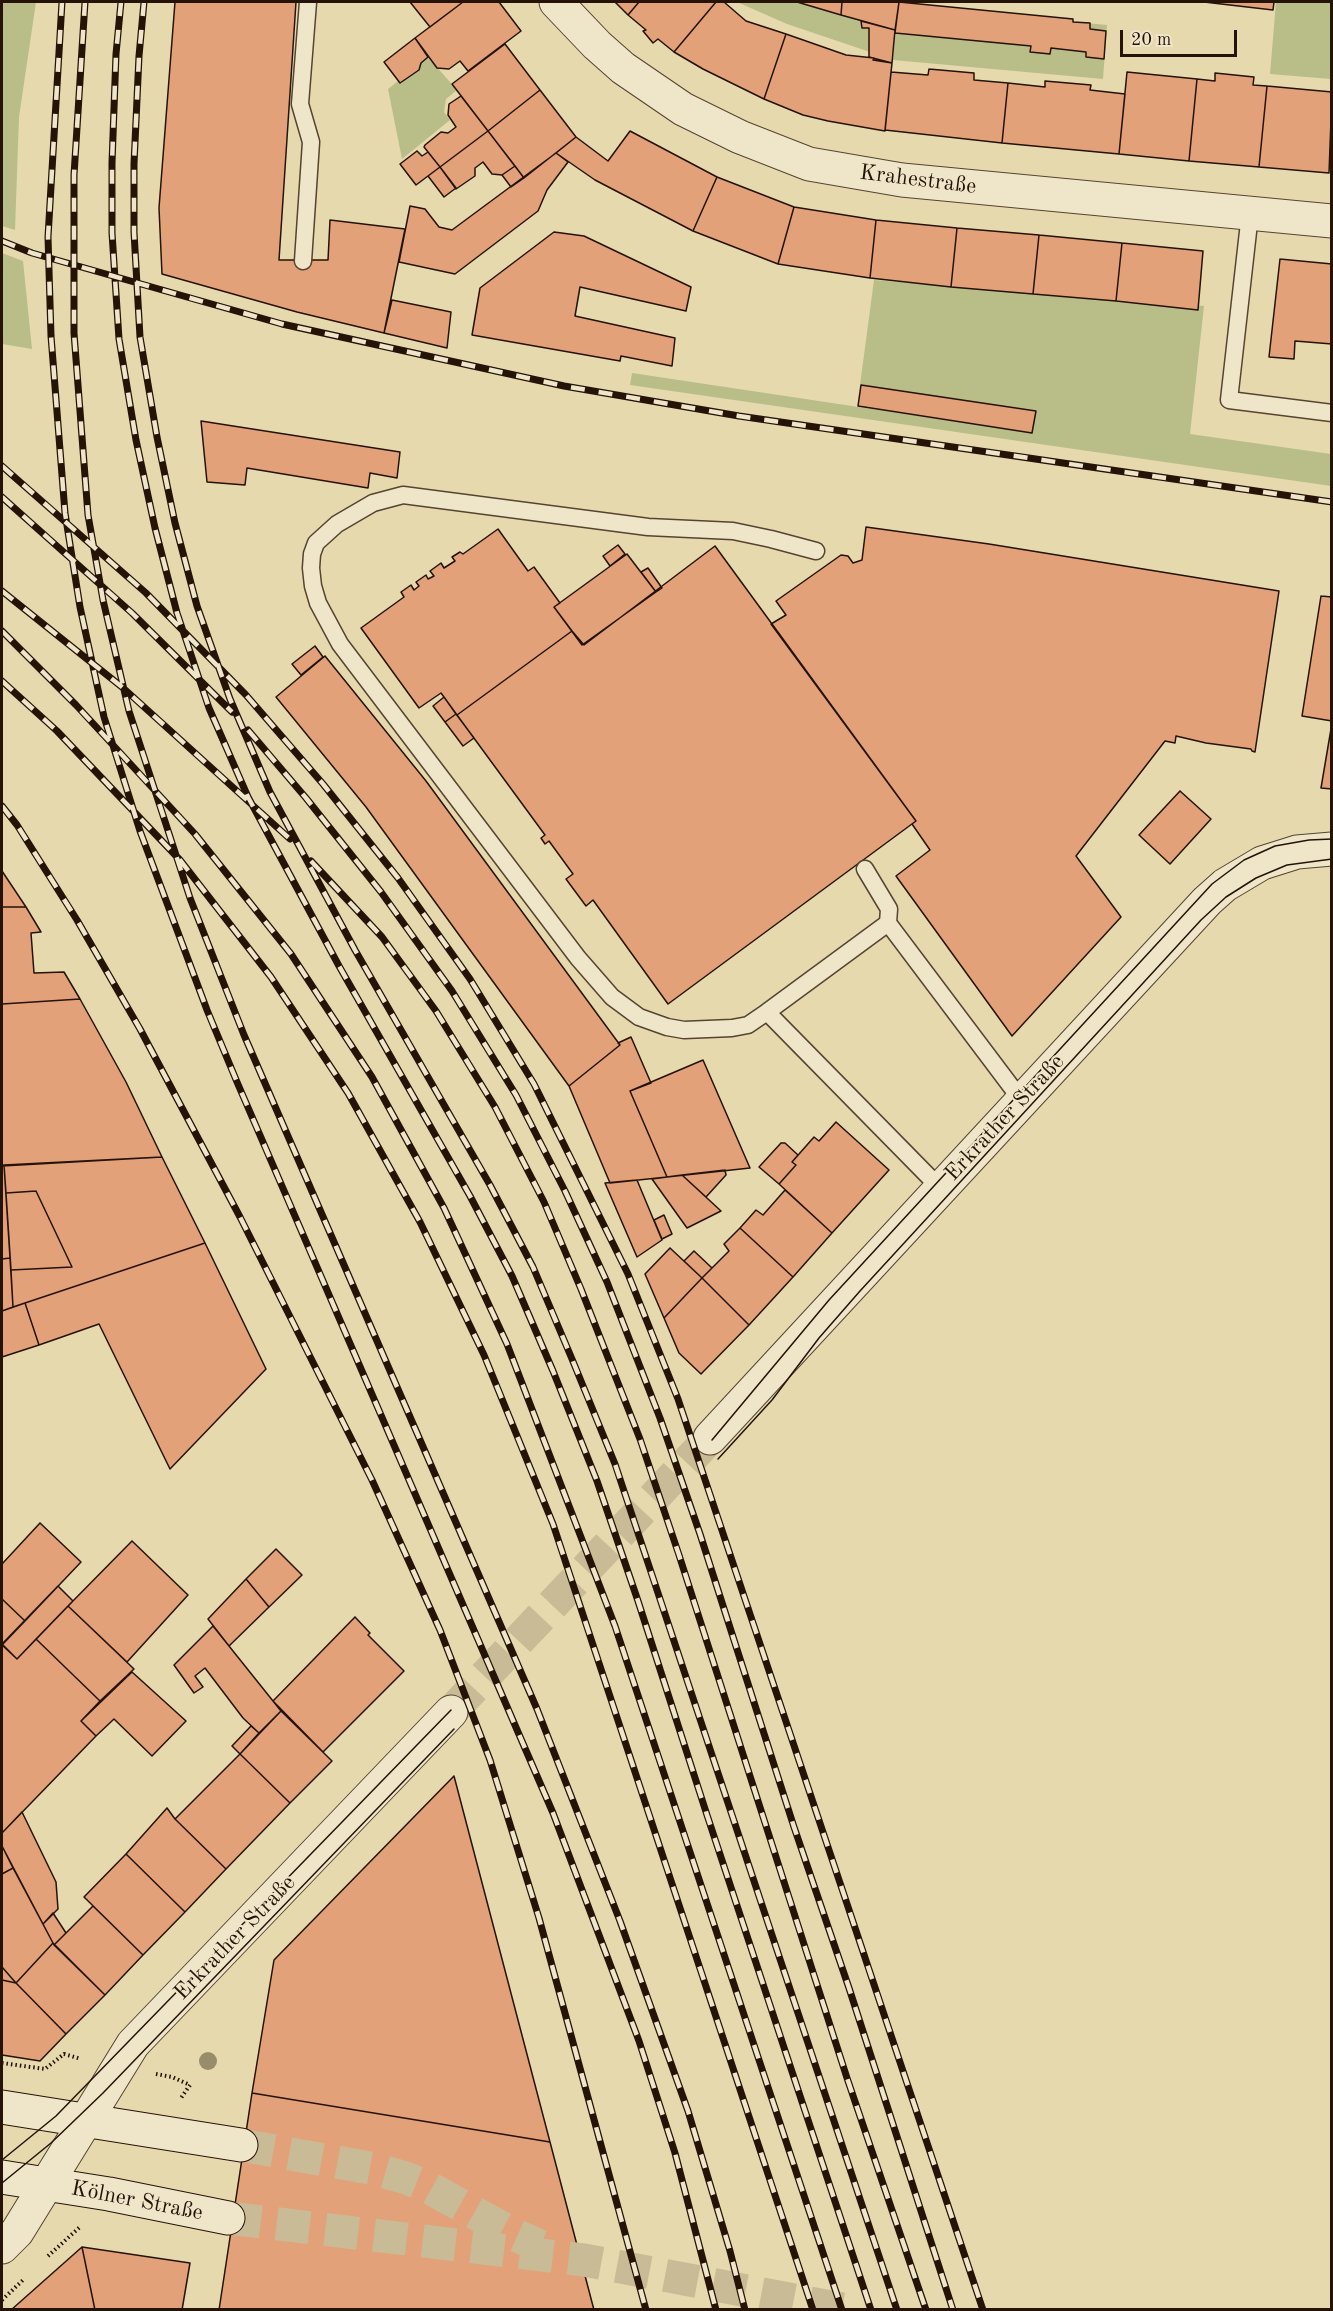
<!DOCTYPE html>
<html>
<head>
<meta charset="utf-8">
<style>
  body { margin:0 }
  #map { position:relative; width:1333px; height:2311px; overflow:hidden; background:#e6d9ae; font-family:"Old Standard TT",serif }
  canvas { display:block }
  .frame { position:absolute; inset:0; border:3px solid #241306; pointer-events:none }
  .scale { position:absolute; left:1120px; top:30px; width:117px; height:27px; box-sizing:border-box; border:3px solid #241306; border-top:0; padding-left:8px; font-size:18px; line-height:21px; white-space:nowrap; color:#241306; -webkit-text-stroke:4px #efe6ca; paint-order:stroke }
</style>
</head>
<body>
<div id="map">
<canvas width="1333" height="2311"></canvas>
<div class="frame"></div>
<div class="scale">20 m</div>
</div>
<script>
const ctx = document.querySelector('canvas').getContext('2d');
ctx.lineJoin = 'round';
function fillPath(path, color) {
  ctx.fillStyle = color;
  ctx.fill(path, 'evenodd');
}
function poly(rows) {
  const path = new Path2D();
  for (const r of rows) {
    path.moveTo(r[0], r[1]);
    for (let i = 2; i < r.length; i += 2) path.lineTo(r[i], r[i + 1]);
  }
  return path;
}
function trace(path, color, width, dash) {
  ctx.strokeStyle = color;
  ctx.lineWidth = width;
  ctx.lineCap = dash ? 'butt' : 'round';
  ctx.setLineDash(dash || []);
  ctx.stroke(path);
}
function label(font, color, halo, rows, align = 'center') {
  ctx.font = font + ' "Old Standard TT",serif';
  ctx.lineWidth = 4.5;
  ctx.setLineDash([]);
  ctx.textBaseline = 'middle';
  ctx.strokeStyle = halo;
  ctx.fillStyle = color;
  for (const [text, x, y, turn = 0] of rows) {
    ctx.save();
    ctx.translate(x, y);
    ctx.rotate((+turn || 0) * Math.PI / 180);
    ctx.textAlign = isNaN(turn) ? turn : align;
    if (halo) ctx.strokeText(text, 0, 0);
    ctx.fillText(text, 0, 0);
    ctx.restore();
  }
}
const green = poly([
  [2,2,36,2,19,117,15,230,2,226],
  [737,2,840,2,839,7,869,18,870,52,787,24],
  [1276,2,1331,2,1331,79,1270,74],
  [898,5,1107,25,1103,79,893,60],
  [428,57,457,90,446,99,444,112,450,120,402,159,388,89],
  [2,253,23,261,32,349,2,344],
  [874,280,1204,306,1190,434,1331,454,1331,486,630,385,632,373,1032,433,1036,411,860,385]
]);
const building = poly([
  [175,2,296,2,279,260,328,260,330,220,405,229,384,333,297,312,162,274,159,208,175,2],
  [410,2,463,2,430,27,410,2],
  [463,2,499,2,521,31,468,71,460,61,449,69,437,68,415,38,463,2],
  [615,2,639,2,628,15,615,2],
  [639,2,716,2,674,52,658,39,653,43,643,31,646,30,628,15,639,2],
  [716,2,724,2,746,21,786,34,764,99,703,69,674,52,716,2],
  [797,2,842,2,841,15,797,2],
  [842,2,899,2,895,30,841,15,842,2],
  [899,2,1073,19,1073,22,1090,23,1090,29,1106,31,1104,59,1086,57,1086,52,1051,48,1050,54,1030,52,1031,46,895,33,899,2],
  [1204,2,1274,2,1273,10,1204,2],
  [861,21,895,30,892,63,869,57,869,28,862,28,861,21],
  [786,34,846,55,874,58,873,60,892,63,885,131,828,121,803,115,764,99,786,34],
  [415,38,428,57,421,63,419,70,400,83,384,62,415,38],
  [505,44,540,90,488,131,452,84,505,44],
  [929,69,974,73,974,80,1008,83,1002,143,885,130,891,72,928,75,929,69],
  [1127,72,1197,79,1189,161,1119,154,1127,72],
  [1215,73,1254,77,1253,85,1267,86,1259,167,1189,161,1197,79,1215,81,1215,73],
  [1045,81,1091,85,1090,90,1125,94,1119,154,1002,143,1008,83,1045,87,1045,81],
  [1267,86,1332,92,1329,173,1259,167,1267,86],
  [540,90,576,137,524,178,488,131,540,90],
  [461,96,488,131,440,167,424,147,425,145,441,132,448,133,456,127,448,115,449,104,461,96],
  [488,131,515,166,502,175,492,174,483,162,475,168,475,176,456,189,440,167,488,131],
  [630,131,717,177,693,231,595,180,556,153,576,137,608,161,630,131],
  [417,151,422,156,428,152,440,167,416,185,400,164,417,151],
  [556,153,568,162,547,190,538,211,455,274,399,262,410,206,425,209,439,227,452,230,556,153],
  [515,166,524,178,511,187,502,175,515,166],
  [440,167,456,188,444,197,428,176,440,167],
  [717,177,794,207,778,264,693,231,717,177],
  [794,207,876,220,870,278,778,264,794,207],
  [876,220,957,228,951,287,870,278,876,220],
  [957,228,1039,235,1033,294,951,287,957,228],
  [554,232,584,236,691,287,686,311,580,287,575,316,675,338,672,366,621,356,620,361,472,335,480,288,554,232],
  [1039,235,1122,243,1116,301,1033,294,1039,235],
  [1122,243,1203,251,1198,310,1116,301,1122,243],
  [1280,259,1332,264,1332,344,1295,341,1294,359,1269,357,1280,259],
  [392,300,451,312,447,348,384,333,392,300],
  [861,385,1036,411,1032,433,858,406,861,385],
  [201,421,400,452,397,478,370,473,368,488,247,468,245,485,207,482,201,421],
  [866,527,989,544,1279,591,1255,752,1252,751,1251,749,1206,743,1176,736,1175,743,1165,741,1076,856,1121,917,1012,1036,896,876,930,850,912,824,916,821,771,624,786,615,776,601,841,555,848,556,853,563,862,560,866,527],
  [498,529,528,571,534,567,560,603,554,607,572,631,457,715,441,693,419,708,361,628,404,597,401,592,411,585,414,590,419,586,416,582,426,575,428,579,434,576,430,571,441,563,444,568,455,561,452,557,460,552,463,554,498,529],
  [618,545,625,554,610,566,603,556,618,545],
  [715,546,916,821,668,1004,593,900,586,906,566,879,573,874,549,841,545,844,541,838,545,835,457,715,572,631,584,645,715,546],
  [627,554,656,592,582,645,554,607,627,554],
  [648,568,662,588,656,592,641,572,648,568],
  [1321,596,1332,597,1332,721,1302,716,1321,596],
  [315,646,323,657,301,675,292,664,315,646],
  [325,656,426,781,620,1045,569,1086,366,807,276,697,325,656],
  [444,697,456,714,445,722,433,706,444,697],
  [456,714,474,738,463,746,445,722,456,714],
  [1332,723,1332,789,1321,788,1332,723],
  [1180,791,1211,819,1170,864,1139,835,1180,791],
  [2,871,26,907,2,907,2,871],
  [2,907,26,907,41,932,31,933,34,973,64,972,80,999,2,1004,2,907],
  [80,999,126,1082,162,1157,2,1166,2,1004,80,999],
  [631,1037,651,1083,630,1091,667,1177,610,1183,569,1086,620,1045,618,1043,631,1037],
  [703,1060,750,1168,667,1177,630,1091,703,1060],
  [836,1122,889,1170,832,1233,779,1184,796,1165,792,1162,814,1137,819,1141,836,1122],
  [781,1143,785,1143,798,1155,792,1162,796,1165,779,1184,759,1167,781,1143],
  [162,1157,205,1243,13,1307,11,1270,72,1267,36,1191,6,1193,4,1165,162,1157],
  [4,1165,10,1258,2,1259,2,1166,4,1165],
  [725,1170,726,1175,706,1197,682,1175,725,1170],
  [682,1175,721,1211,687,1228,652,1179,682,1175],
  [637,1180,662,1240,637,1257,605,1183,637,1180],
  [785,1190,832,1233,793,1277,740,1228,756,1210,763,1215,785,1190],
  [36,1191,72,1267,11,1270,6,1193,36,1191],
  [664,1215,672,1234,662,1239,654,1220,664,1215],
  [740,1228,793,1277,749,1325,702,1278,729,1251,724,1244,740,1228],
  [205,1243,266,1369,170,1469,99,1324,39,1345,25,1303,205,1243],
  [670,1248,702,1278,664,1318,645,1274,670,1248],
  [694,1251,712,1268,702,1278,684,1261,694,1251],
  [10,1258,13,1307,2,1311,2,1259,10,1258],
  [702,1278,749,1325,701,1374,679,1353,664,1318,702,1278],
  [25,1303,39,1345,2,1357,2,1311,25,1303],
  [40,1523,81,1562,25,1621,2,1599,2,1564,40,1523],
  [132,1541,188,1595,127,1662,68,1606,132,1541],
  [276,1549,302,1575,269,1607,246,1579,276,1549],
  [246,1579,269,1607,229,1646,208,1619,246,1579],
  [58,1586,73,1601,17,1659,2,1644,58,1586],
  [2,1599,25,1621,2,1645,2,1599],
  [68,1606,134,1669,100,1701,36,1639,68,1606],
  [355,1617,370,1633,368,1635,404,1671,323,1752,273,1701,355,1617],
  [213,1626,281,1711,259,1733,243,1718,205,1668,195,1676,203,1687,194,1693,174,1665,213,1626],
  [36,1639,100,1701,81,1721,96,1736,2,1833,2,1645,17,1659,36,1639],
  [132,1672,186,1721,152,1756,114,1719,96,1736,81,1721,132,1672],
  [281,1711,332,1761,290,1803,240,1754,281,1711],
  [251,1726,259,1733,240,1754,232,1746,251,1726],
  [240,1754,290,1803,226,1869,175,1819,240,1754],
  [454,1776,550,2142,252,2093,274,1960,454,1776],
  [167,1808,175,1819,226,1869,185,1912,126,1854,167,1808],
  [22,1812,56,1882,58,1909,43,1924,2,1846,2,1833,22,1812],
  [2,1846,13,1868,2,1874,2,1846],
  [126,1854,185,1912,143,1955,84,1897,126,1854],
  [13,1868,53,1943,16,1983,2,1967,2,1874,13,1868],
  [93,1906,143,1955,105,1995,54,1945,93,1906],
  [53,1913,66,1933,54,1945,43,1924,53,1913],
  [53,1943,105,1995,66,2034,16,1983,53,1943],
  [2,1967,16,1983,2,1980,2,1967],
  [2,1980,16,1983,66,2034,40,2061,2,2055,2,1980],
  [252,2093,550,2142,594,2310,219,2310,252,2093],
  [82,2247,190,2263,182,2310,95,2310,82,2247],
  [82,2247,95,2310,11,2310,82,2247]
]);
const tertiaryTunnel = poly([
  [451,1712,710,1438]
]);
const secondaryTunnel = poly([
  [241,2145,375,2169,406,2178,426,2186,513,2234,540,2246],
  [228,2218,584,2260,847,2310]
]);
const path = poly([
  [2,2063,45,2069,64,2054,81,2059],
  [156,2074,172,2077,190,2085,181,2098],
  [48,2256,80,2227],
  [2,2300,23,2280]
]);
const service = poly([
  [1250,214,1229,400,1332,413],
  [303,261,311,142,300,104,308,2],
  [816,551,771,539,733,531,648,527,403,495,373,503,337,524,316,543,312,554,311,568,313,586,318,603,340,644,578,958,612,997,639,1017,667,1027,684,1030,732,1028,748,1025,767,1012,940,1188],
  [865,869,889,909,888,923,1022,1101],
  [767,1012,888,923]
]);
const minor = poly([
  [556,2,597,45,623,68,683,109,740,137,809,164,902,180,1332,221]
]);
const tertiary = poly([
  [710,1438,1207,901,1225,885,1262,863,1297,852,1332,849],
  [2,2247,17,2232,133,2044,451,1712]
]);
const secondary = poly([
  [2,2107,241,2145],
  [2,2177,109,2194,228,2218]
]);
const tram = poly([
  [712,1440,829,1300,1212,884,1244,860,1275,846,1309,840,1332,839],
  [718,1459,772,1400,819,1338,860,1291,1201,920,1226,897,1256,878,1287,865,1332,859],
  [2,2160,56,2116,451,1710],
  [2,2183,51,2143,103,2093,454,1729]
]);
const rail = poly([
  [62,2,48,237,51,336,65,513,80,607,104,717,140,831,207,1010,237,1082,553,1813,639,2041,675,2153,716,2310],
  [85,2,74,175,74,333,88,515,103,600,129,711,190,898,244,1035,537,1709,620,1921,688,2111,730,2251,745,2310],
  [121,2,116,54,112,163,112,233,119,339,136,440,155,528,177,613,209,708,248,797,339,966,470,1196,512,1276,553,1371,597,1481,638,1601,707,1815,871,2310],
  [144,2,139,56,134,164,134,232,140,337,157,437,175,523,197,606,230,699,270,792,355,950,490,1185,533,1267,572,1359,615,1464,897,2310],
  [2,241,32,253,282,324,564,386,739,416,1332,502],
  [2,466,146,593,246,695,323,784,398,878,470,979,534,1084,628,1274,678,1399,983,2310],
  [2,497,132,613,232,712],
  [2,591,122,687,290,839],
  [2,631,76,705,195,834,291,954,372,1077,444,1208,507,1344,615,1626,842,2310],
  [2,681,57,731,180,860,271,977,348,1093,420,1222,484,1355,553,1524,813,2310],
  [248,730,306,798,381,892,452,991,516,1095,565,1191,607,1282,660,1418,700,1534,794,1827,849,1988,953,2310],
  [2,806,17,825,77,920,140,1029,240,1217,372,1480,440,1630,490,1760,539,1918,646,2310],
  [311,861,382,937,436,1011,495,1107,544,1202,581,1289,640,1439,679,1555,847,2078,926,2310]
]);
const trees = [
  [208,2061]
];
const streetNames = [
  ["Krahestraße",918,180,7],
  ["Erkrather Straße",1005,1118,-47],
  ["Erkrather Straße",235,1938,-46],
  ["Kölner Straße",137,2201,11]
];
fillPath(green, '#b9be88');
fillPath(building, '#e3a179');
trace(building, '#241306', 1.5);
trace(tertiaryTunnel, '#c9bb95', 33, [33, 16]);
trace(secondaryTunnel, '#c9bb95', 33, [33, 16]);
trace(service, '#544430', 19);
trace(minor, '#544430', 35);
trace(tertiary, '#544430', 35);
trace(secondary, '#241306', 35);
trace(path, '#241306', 4, [1.5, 3]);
trace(service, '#efe6ca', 16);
trace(minor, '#efe6ca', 33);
trace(tertiary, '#efe6ca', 33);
trace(secondary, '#efe6ca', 33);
trace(tram, '#241306', 1.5);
trace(rail, '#241306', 7);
trace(rail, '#efe6ca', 4.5, [14]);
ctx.fillStyle = '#988d6b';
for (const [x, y] of trees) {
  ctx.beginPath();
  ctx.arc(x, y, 9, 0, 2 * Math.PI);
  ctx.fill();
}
label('22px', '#241306', '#efe6ca', streetNames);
</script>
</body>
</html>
